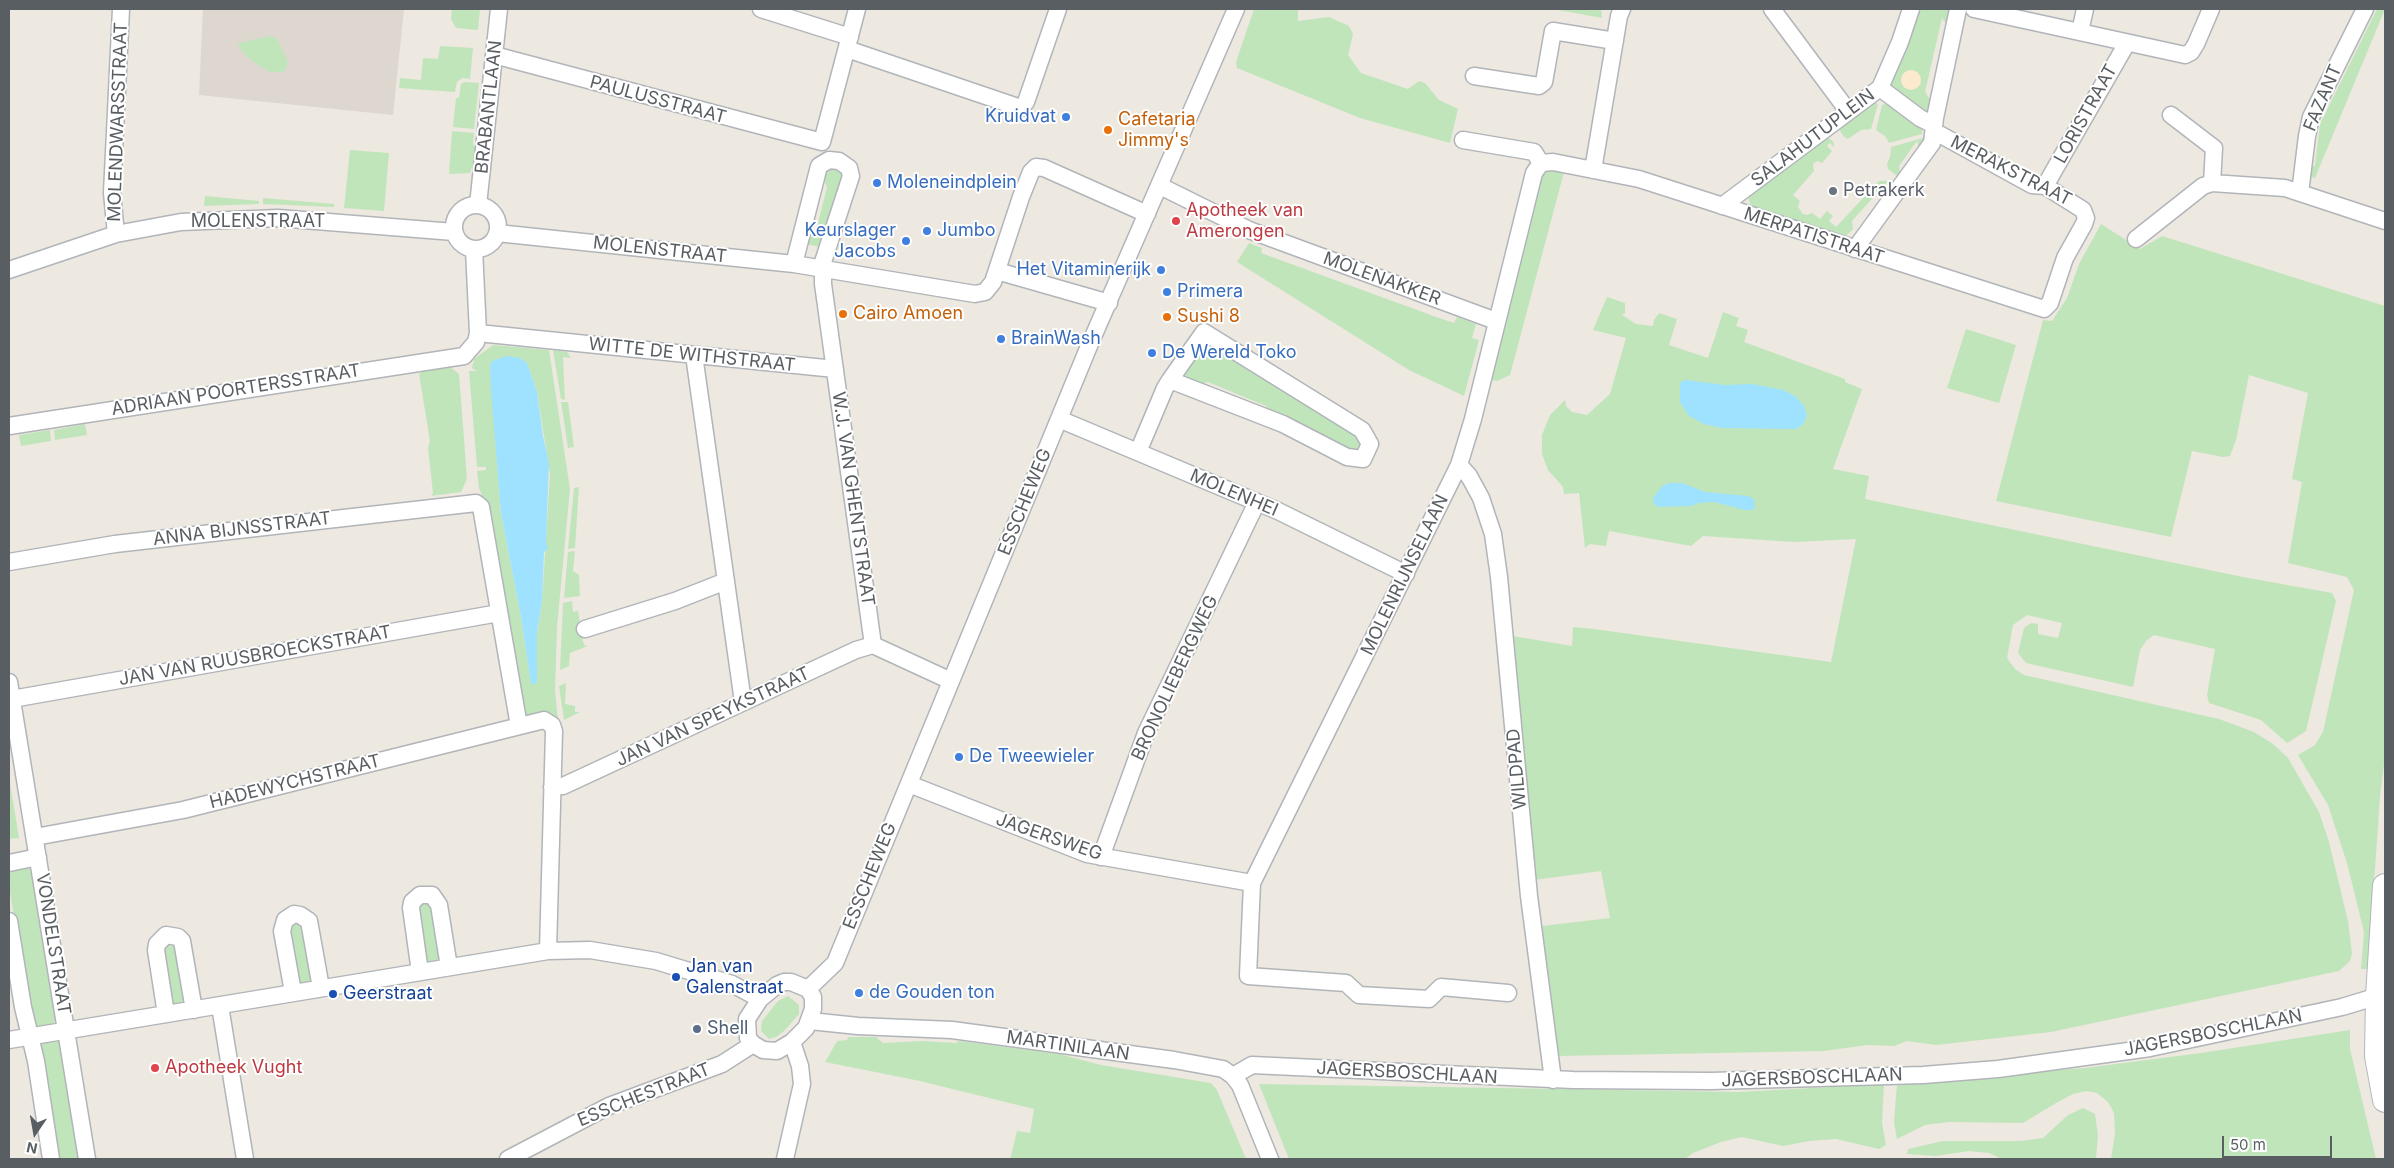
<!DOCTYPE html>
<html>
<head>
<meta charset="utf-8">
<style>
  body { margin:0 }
  #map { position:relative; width:2394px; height:1168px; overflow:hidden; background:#ede8e0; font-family:Inter,sans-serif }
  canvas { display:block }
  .frame { position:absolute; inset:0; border:10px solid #595e62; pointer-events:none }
  .north { position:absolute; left:10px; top:1108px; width:50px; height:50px; -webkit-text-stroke:4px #fff; paint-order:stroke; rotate:192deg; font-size:14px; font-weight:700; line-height:20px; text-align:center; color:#595e62 }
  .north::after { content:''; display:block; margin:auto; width:18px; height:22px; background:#595e62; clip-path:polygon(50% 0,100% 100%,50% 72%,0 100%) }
  .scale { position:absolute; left:2222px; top:1136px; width:110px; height:22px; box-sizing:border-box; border:2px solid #595e62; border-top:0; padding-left:6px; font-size:15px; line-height:18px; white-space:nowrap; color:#595e62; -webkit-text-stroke:4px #fff; paint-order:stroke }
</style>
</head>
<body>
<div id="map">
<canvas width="2394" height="1168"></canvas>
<div class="frame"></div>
<div class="north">N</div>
<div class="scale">50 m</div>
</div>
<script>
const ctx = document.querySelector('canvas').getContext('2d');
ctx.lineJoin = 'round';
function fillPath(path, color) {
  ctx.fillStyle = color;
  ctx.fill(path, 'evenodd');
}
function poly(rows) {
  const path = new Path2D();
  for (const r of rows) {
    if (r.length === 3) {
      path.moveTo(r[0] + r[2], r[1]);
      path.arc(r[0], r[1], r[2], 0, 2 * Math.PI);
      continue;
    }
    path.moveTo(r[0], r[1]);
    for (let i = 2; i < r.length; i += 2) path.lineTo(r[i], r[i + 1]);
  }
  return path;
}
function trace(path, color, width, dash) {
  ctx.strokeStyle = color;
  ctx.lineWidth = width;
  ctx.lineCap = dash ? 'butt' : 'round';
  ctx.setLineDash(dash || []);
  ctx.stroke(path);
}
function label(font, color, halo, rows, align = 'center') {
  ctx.font = font + ' Inter,sans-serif';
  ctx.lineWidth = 4;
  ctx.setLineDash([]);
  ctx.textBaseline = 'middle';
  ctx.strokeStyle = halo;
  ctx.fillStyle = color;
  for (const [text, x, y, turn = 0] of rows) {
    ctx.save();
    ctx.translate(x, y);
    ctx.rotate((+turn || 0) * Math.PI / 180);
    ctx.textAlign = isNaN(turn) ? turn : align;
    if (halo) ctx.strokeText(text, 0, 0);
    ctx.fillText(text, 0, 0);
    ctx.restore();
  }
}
const education = poly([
  [203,9,404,9,393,115,199,95]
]);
const green = poly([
  [452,9,480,9,478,30,456,28,451,19],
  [1254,9,1298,9,1298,21,1329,17,1349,26,1353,34,1348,55,1361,73,1408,89,1419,81,1425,83,1439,100,1458,109,1450,143,1360,118,1237,68,1236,62],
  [1553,9,1601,9,1602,18],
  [1916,9,1950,9,1950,29,1942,18,1925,92,1933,104,1928,112,1924,114,1889,85],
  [2377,9,2385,9,2315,178,2310,177,2310,169,2315,165,2320,124],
  [269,36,277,39,288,62,286,70,281,72,271,72,262,68,246,56,237,44],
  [440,46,473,48,470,79,462,78,457,82,455,92,399,88,400,78,421,80,423,58,438,59],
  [464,82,479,83,474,129,453,127,456,98,459,98,461,84],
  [1873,101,1878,104,1871,129,1861,130,1848,139,1844,137,1838,128],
  [1888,103,1922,128,1922,134,1889,143,1885,136,1876,130,1882,105],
  [452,131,474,133,473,144,478,151,477,161,474,161,470,173,449,174],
  [1827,136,1834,143,1834,147,1830,143,1827,146,1832,151,1822,163,1817,161,1813,164,1814,171,1793,195,1800,201,1798,207,1803,214,1807,215,1812,213,1820,219,1827,211,1833,216,1829,221,1836,227,1879,181,1887,181,1896,188,1889,195,1887,182,1852,221,1853,229,1845,237,1751,206,1747,194],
  [1923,138,1928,143,1920,153,1917,141,1899,166,1901,179,1888,169,1887,164,1890,157,1891,147],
  [350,150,389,153,384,211,344,208],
  [1544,167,1564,172,1510,375,1497,381,1487,379],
  [831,170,837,170,843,175,820,247,806,244,807,239,815,235,827,187,824,181,826,174],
  [205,196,259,201,259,204,204,206],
  [263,198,334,204,334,207,263,204],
  [2101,224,2140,249,2162,236,2385,306,2385,756,2380,797,2368,969,2361,969,2364,932,2347,863,2328,805,2298,755,2315,745,2323,732,2354,590,2347,577,2288,563,2302,482,2292,479,2308,393,2249,375,2236,440,2230,456,2223,457,2192,451,2171,537,1996,501,2043,320,2052,321,2067,298,2079,264],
  [1249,243,1262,248,1261,253,1439,318,1454,323,1457,317,1476,324,1472,338,1479,340,1464,396,1409,370,1237,262],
  [1607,297,1625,303,1625,313,1622,315,1636,324,1653,326,1654,320,1659,313,1677,319,1669,345,1708,358,1723,312,1739,318,1736,326,1748,330,1744,342,1845,379,1845,382,1862,389,1833,469,1869,476,1865,499,2243,577,2332,593,2336,601,2306,731,2287,743,2261,720,2209,703,2207,695,2215,649,2154,635,2146,641,2140,650,2133,687,2026,663,2018,653,2024,628,2031,623,2038,624,2038,634,2058,638,2062,623,2027,615,2013,625,2007,658,2015,669,2024,675,2219,719,2254,732,2273,744,2288,758,2319,812,2329,842,2348,921,2352,954,2350,961,2339,971,2051,1032,1936,1045,1907,1041,1894,1046,1868,1045,1824,1051,1558,1056,1542,926,1610,918,1601,871,1534,880,1513,636,1572,646,1573,627,1594,629,1831,662,1856,539,1794,542,1703,536,1691,546,1609,531,1606,546,1590,544,1585,548,1579,493,1564,494,1563,487,1548,470,1542,454,1542,435,1550,415,1565,400,1566,406,1572,412,1587,415,1610,394,1626,338,1593,330],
  [1966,329,2016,345,1999,403,1947,388],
  [1205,342,1357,434,1361,441,1359,448,1353,452,1269,412,1266,406,1208,382,1197,386,1183,379],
  [493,345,549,350,570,489,557,627,555,691,559,729,523,713,483,498,479,488,477,471,486,470,486,467,477,467,469,371,477,371,472,368,474,359],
  [527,363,537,392,550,474,542,601,537,633,537,683,531,683,521,617,501,513,490,366],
  [553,350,567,352,571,358,563,357,565,400,561,399],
  [449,366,459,374,467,479,461,492,431,496,433,493,428,448,430,441,419,374,427,369],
  [561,402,568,402,574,447,568,448],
  [85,424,87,435,55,440,54,430],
  [50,430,51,441,21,446,19,435],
  [579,487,575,548,568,549,574,488],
  [575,551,573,571,579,575,580,596,564,598,568,552],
  [572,601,573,612,578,611,583,642,585,646,588,646,570,653,569,666,560,670,563,603],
  [566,683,565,704,575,706,575,712,580,712,564,720,559,686],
  [9,777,19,838,9,839],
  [24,865,33,872,57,1018,53,1024,41,1028,34,1025,31,1019,9,886,10,871],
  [431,900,440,960,429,963,426,961,417,903],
  [303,920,312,980,306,984,298,982,289,923],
  [177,942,186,1002,175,1005,172,1003,163,945],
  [788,996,799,1005,799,1014,784,1031,776,1037,769,1039,761,1031,762,1021,778,1001],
  [2350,1030,2350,1049,2376,1159,2111,1159,2115,1133,2114,1113,2108,1102,2097,1093,2086,1091,2073,1094,2056,1103,2023,1123,1949,1122,1925,1125,1897,1139,1894,1122,1897,1083,2085,1068,2201,1053],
  [848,1037,876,1037,883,1043,923,1041,956,1043,959,1041,1059,1054,1101,1065,1211,1083,1217,1090,1246,1159,1010,1159,1017,1131,1030,1133,1034,1109,920,1081,825,1062,836,1043,838,1041,847,1040],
  [55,1040,61,1043,81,1159,55,1159,40,1046,45,1042],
  [1259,1084,1739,1092,1884,1084,1882,1123,1886,1145,1879,1149,1836,1139,1809,1141,1783,1146,1742,1137,1721,1142,1693,1153,1685,1159,1289,1159],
  [2083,1108,2095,1114,2098,1135,2096,1159,2002,1159,1989,1153,1969,1151,1936,1156,1907,1154,1908,1149,1943,1141,2021,1141,2043,1138,2068,1115]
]);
const sand = poly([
  [1911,80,10]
]);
const water = poly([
  [507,356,520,358,527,363,537,392,543,436,549,463,546,542,548,549,544,552,542,601,537,632,537,683,531,684,521,617,501,513,491,390,490,366,492,361],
  [1685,380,1725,385,1752,384,1783,390,1795,396,1804,406,1807,416,1803,424,1796,429,1721,428,1704,424,1689,416,1680,402,1680,383],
  [1670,483,1682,483,1705,492,1748,496,1754,499,1755,508,1752,510,1745,510,1714,502,1699,503,1691,506,1658,507,1654,504,1653,498,1662,486]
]);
const minor = poly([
  [761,9,850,37],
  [1772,9,1848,111],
  [1974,9,2185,55,2191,52,2196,44,2211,9],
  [2080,32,2085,9],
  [847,49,1021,108,1026,102,1058,9],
  [494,55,822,142,857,9],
  [1474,76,1539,86,1544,82,1553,31,1615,41],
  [1880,88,1920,118,1934,125],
  [2171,115,2214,148,2212,183],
  [1463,140,1534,152,1541,163,1553,162,1639,179,2044,309,2050,303,2065,258,2084,224,2086,218,2083,210,2045,186,2032,185,1941,135,1933,134],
  [1593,170,1619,16,1622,9],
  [1160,186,1249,230,1496,321],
  [2045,186,2127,43],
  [2300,193,2307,136,2311,117,2365,9],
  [478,205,499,9],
  [476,227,22],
  [1722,206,1880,88,1900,42,1911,9],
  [497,233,794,264,975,294,985,292,993,282,1021,197,1031,172,1036,167,1044,168,1147,214],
  [116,234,112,193,121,9],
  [2136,239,2203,186,2212,183,2285,188,2385,221],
  [1855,249,1932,143,1935,118,1958,9],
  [794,264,819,166,829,160,839,161,849,168,851,176,823,262,823,284,873,645],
  [9,270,116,234,181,222,278,218,454,232],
  [997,271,1109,303],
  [478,333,835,369],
  [694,355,743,702],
  [1059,419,1278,511,1406,574],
  [9,426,464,356,476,342,478,333,474,249],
  [1138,452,1165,388,1170,380,1204,332,1362,430,1370,444,1363,459,1347,457,1283,424,1170,380],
  [1459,465,1469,476,1481,498,1493,534,1499,577,1529,896,1553,1080],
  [9,562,115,544,476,503,481,507,519,726],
  [585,629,675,601,726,581],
  [873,645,951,681],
  [9,682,87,1159],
  [12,699,499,613],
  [909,784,1087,854,1252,883],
  [552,787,563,786,856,650,873,645],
  [35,837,183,810,544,720,552,725,554,731,548,951],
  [1101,857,1146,733,1257,502],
  [9,863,38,857],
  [9,921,23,1007,36,1061,51,1159],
  [420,972,411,908,412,902,420,895,432,895,439,905,449,967],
  [784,982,791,982,808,989,813,997,813,1009,806,1028,792,1042,777,1051,763,1050,753,1044,748,1038,747,1019,760,999,777,985,784,982],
  [808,989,835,963,1089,346,1236,9],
  [293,992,282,931,285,920,294,914,300,915,309,921,321,988],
  [1508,993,1441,987,1429,999,1359,995,1346,983,1248,976,1252,883,1459,465,1473,419,1534,173,1541,163],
  [220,1006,245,1159],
  [166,1014,156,950,157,944,166,935,178,937,182,941,194,1010],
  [810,1021,858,1026,952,1030,1174,1060,1223,1069,1233,1076,1240,1085,1270,1159],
  [9,1040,548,951,590,950,656,961,732,984,760,999],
  [1233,1076,1252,1065,1573,1080,1711,1081,1923,1075,1998,1069,2150,1048,2342,1007,2385,994],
  [508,1159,609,1106,722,1064,753,1044],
  [785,1159,802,1084,800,1066,792,1042]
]);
const secondary = poly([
  [2385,886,2378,996,2377,1056,2385,1100]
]);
const markers = [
  [1066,117,5,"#3f7fe0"],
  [1108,130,5,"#e8710a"],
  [877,183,5,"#3f7fe0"],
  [1833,191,5,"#6b7280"],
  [1176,221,5,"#e0444e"],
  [927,231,5,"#3f7fe0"],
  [906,241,5,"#3f7fe0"],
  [1161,270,5,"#3f7fe0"],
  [1167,292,5,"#3f7fe0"],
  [843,314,5,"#e8710a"],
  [1167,317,5,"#e8710a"],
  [1001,339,5,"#3f7fe0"],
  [1152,353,5,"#3f7fe0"],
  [959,757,5,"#3f7fe0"],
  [676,977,5,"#1a4fb4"],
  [859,993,5,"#3f7fe0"],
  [333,994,5,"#1a4fb4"],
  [697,1029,5,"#5c6f8a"],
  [155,1068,5,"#e0444e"]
];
const streetNames = [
  ["FAZANT",2323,98,-67],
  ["PAULUSSTRAAT",658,100,15],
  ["BRABANTLAAN",489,107,-84],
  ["LORISTRAAT",2086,114,-61],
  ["MOLENDWARSSTRAAT",118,122,-88],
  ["SALAHUTUPLEIN",1813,138,-37],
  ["MERAKSTRAAT",2011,171,27],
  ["MOLENSTRAAT",258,222],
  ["MERPATISTRAAT",1814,236,18],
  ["MOLENSTRAAT",660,250,6],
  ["MOLENAKKER",1382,279,20],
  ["WITTE DE WITHSTRAAT",692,355,6],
  ["ADRIAAN POORTERSSTRAAT",236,390,-9],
  ["MOLENHEI",1234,493,23],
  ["W.J. VAN GHENTSTRAAT",853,499,82],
  ["ESSCHEWEG",1025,502,-68],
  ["ANNA BIJNSSTRAAT",242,529,-7],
  ["MOLENRIJNSELAAN",1405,575,-64],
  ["JAN VAN RUUSBROECKSTRAAT",255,656,-10],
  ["BRONOLIEBERGWEG",1175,678,-65],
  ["JAN VAN SPEYKSTRAAT",713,717,-25],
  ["WILDPAD",1517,769,-95],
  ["HADEWYCHSTRAAT",295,782,-14],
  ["JAGERSWEG",1049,837,19],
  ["ESSCHEWEG",870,876,-68],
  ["VONDELSTRAAT",53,944,81],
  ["JAGERSBOSCHLAAN",2213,1033,-11],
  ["MARTINILAAN",1068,1046,8],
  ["JAGERSBOSCHLAAN",1407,1073,3],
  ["JAGERSBOSCHLAAN",1812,1078,-2],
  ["ESSCHESTRAAT",644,1095,-22]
];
const shopNames = [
  ["Kruidvat",1056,117,"right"],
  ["Moleneindplein",887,183],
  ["Keurslager",896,231,"right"],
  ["Jacobs",896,252,"right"],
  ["Jumbo",937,231],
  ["Het Vitaminerijk",1151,270,"right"],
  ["Primera",1177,292],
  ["BrainWash",1011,339],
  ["De Wereld Toko",1162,353],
  ["De Tweewieler",969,757],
  ["de Gouden ton",869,993]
];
const foodNames = [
  ["Cafetaria",1118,120],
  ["Jimmy's",1118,141],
  ["Cairo Amoen",853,314],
  ["Sushi 8",1177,317]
];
const worshipNames = [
  ["Petrakerk",1843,191]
];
const healthNames = [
  ["Apotheek van",1186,211],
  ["Amerongen",1186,232],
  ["Apotheek Vught",165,1068]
];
const transitNames = [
  ["Jan van",686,967],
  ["Galenstraat",686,988],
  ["Geerstraat",343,994]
];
const serviceNames = [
  ["Shell",707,1029]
];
fillPath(education, '#ddd7cf');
fillPath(green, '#c1e5bb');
fillPath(sand, '#fbeacd');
fillPath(water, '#9ee2ff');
trace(minor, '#b1b5b9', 19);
trace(secondary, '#b2b7bc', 26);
trace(minor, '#fff', 16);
trace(secondary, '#fff', 24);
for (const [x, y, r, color] of markers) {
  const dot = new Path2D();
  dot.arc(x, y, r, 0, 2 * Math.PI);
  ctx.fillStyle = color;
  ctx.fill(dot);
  trace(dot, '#fff', 2);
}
label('18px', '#595e62', '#fff', streetNames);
label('18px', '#366cbe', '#fff', shopNames, 'left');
label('18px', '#c56008', '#fff', foodNames, 'left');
label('18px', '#5b616d', '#fff', worshipNames, 'left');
label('18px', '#be3a42', '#fff', healthNames, 'left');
label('18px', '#164399', '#fff', transitNames, 'left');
label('18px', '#4e5e75', '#fff', serviceNames, 'left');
</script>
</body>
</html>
